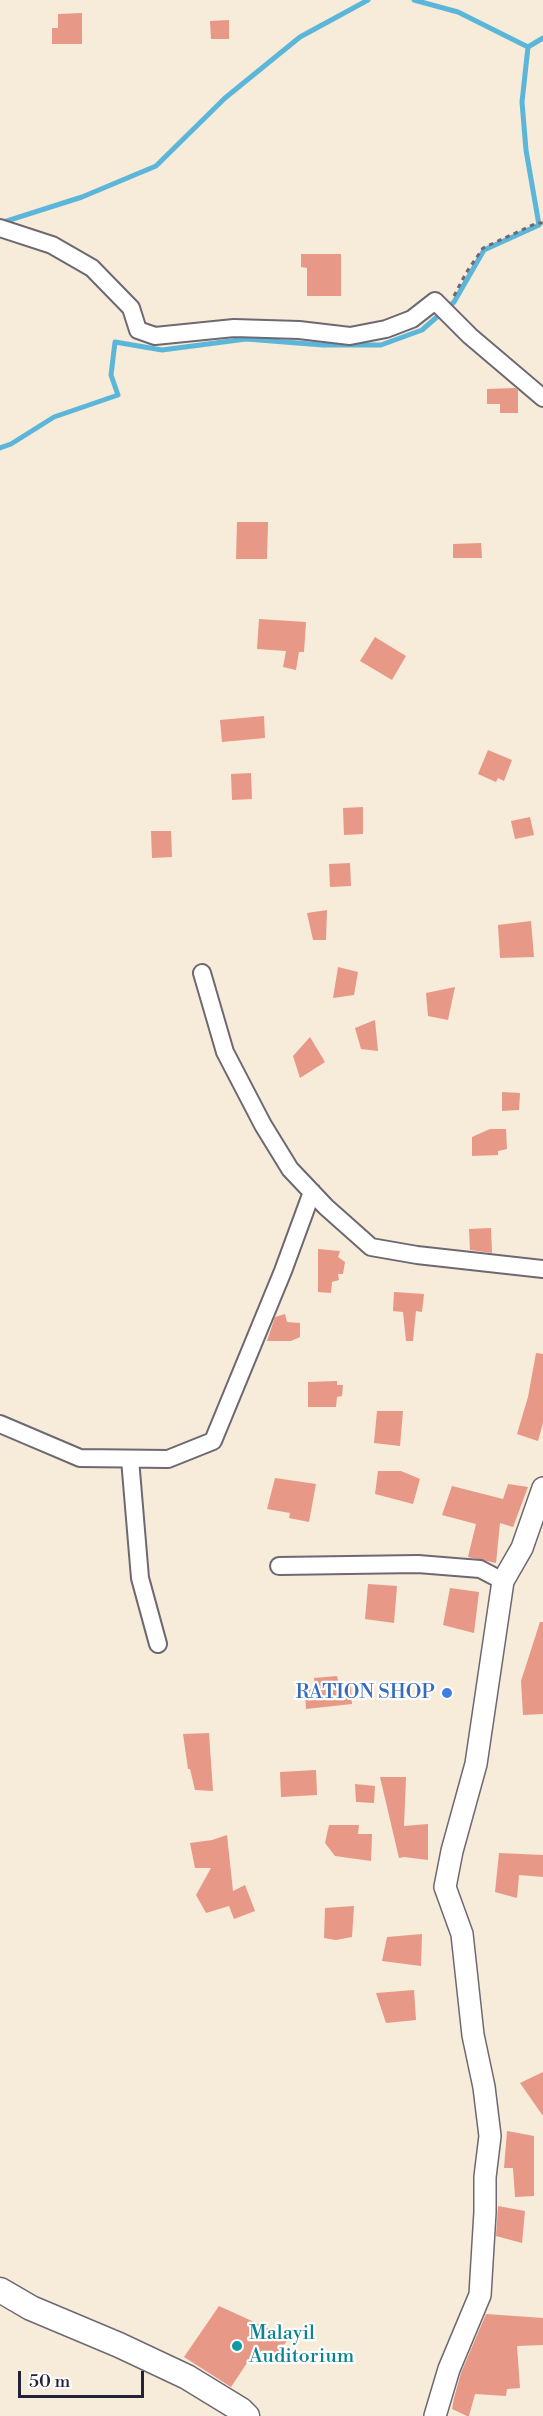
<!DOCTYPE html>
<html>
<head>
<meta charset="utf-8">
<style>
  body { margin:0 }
  #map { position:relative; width:543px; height:2416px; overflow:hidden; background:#f7ebd9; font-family:"Libre Bodoni",serif }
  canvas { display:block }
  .scale { position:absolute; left:18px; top:2371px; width:126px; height:27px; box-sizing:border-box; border:3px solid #22223b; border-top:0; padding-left:8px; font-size:18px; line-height:21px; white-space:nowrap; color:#22223b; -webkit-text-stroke:4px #fff; paint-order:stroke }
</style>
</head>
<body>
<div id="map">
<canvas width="543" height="2416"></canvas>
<div class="scale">50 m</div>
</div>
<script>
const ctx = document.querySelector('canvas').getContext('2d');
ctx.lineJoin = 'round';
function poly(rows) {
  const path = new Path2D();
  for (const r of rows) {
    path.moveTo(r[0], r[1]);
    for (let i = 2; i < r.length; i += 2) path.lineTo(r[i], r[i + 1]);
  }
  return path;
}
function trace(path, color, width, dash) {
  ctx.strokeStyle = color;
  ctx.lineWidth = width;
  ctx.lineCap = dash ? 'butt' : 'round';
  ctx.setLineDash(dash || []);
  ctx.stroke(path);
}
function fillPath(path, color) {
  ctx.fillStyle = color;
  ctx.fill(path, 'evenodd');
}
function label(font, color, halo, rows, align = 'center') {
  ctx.font = font + ' "Libre Bodoni",serif';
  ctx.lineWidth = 4.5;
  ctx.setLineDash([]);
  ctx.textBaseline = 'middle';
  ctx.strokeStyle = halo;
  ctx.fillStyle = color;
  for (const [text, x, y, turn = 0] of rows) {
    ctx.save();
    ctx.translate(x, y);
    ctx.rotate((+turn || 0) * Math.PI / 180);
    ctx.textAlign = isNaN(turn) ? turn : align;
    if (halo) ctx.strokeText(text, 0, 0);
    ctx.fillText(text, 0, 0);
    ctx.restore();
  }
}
const stream = poly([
  [414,0,458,12,528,47],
  [0,223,82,197,156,166,225,98,300,37,368,0],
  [0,448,11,444,54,417,118,395,111,375,115,342,162,350,246,339,323,345,381,345,422,330,454,302,484,250,539,225,526,150,522,102,528,47,543,38]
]);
const building = poly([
  [82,13,82,44,52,44,52,28,58,28,58,14],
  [229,20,229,39,211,39,210,21],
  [301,254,341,254,341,296,307,296,307,268,301,267],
  [515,388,518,390,518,413,500,413,500,404,487,404,487,389],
  [237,522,268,522,267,559,236,559],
  [481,543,482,558,453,558,453,544],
  [259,619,306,622,304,652,299,652,296,670,283,667,286,651,257,649],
  [375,637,406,656,392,680,360,661],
  [264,716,265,738,222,742,220,720],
  [488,750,512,760,504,781,498,778,496,782,478,774],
  [251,773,252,799,232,800,231,774],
  [363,807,363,834,344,835,343,808],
  [530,817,534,835,515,839,511,821],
  [151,831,171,831,172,857,152,858],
  [350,863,351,886,330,887,329,864],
  [327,910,326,940,313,940,307,913],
  [531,921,534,957,500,958,498,925],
  [338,967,358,972,354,995,333,998],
  [455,987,448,1020,428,1016,426,993],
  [375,1020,378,1051,361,1049,355,1028],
  [310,1037,325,1062,300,1078,293,1056],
  [502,1092,520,1093,519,1110,502,1111],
  [490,1129,506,1129,507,1149,498,1151,498,1155,472,1156,472,1137],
  [491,1228,492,1253,470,1250,469,1229],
  [318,1249,340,1251,338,1257,345,1262,343,1274,338,1274,339,1280,332,1282,331,1293,318,1292],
  [394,1292,424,1294,422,1312,416,1311,413,1341,406,1341,403,1312,393,1311],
  [285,1314,287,1322,300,1323,300,1337,291,1341,267,1341,275,1317],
  [536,1353,543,1354,543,1423,538,1441,517,1434,528,1397],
  [337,1381,337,1385,343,1385,342,1396,337,1397,336,1407,308,1407,308,1382],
  [377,1411,403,1411,400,1446,374,1443],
  [378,1471,401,1471,420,1479,413,1504,375,1494],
  [275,1478,316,1484,309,1522,289,1518,290,1513,267,1509],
  [508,1484,528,1487,513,1527,500,1523,496,1563,468,1557,476,1524,442,1515,452,1486,503,1499],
  [368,1584,397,1586,394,1623,365,1619],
  [450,1588,479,1592,474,1633,443,1625],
  [540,1622,543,1622,543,1714,523,1715,521,1681],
  [337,1676,339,1684,351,1686,352,1704,306,1709,305,1691,315,1688,314,1678],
  [209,1733,213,1791,195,1790,190,1769,188,1769,183,1734],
  [316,1770,317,1795,281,1797,280,1772],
  [380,1777,406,1777,404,1826,428,1824,428,1860,404,1857,399,1858],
  [355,1784,375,1786,374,1803,356,1802],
  [329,1825,359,1825,358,1834,372,1834,371,1861,335,1856,325,1843],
  [227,1835,233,1891,245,1885,255,1911,234,1919,229,1906,206,1913,196,1895,211,1868,195,1868,190,1843,212,1840],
  [499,1853,543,1855,543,1877,519,1875,517,1898,495,1892],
  [354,1906,352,1937,336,1940,324,1938,325,1908],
  [422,1934,421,1966,382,1961,387,1937],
  [414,1990,416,2020,386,2023,376,1993],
  [543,2072,543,2116,520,2083],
  [507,2131,534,2136,534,2196,515,2197,513,2168,504,2168],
  [498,2206,525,2211,522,2243,496,2236],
  [219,2306,289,2338,272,2361,253,2354,231,2387,184,2357],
  [486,2314,543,2318,543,2345,517,2346,520,2388,507,2389,506,2396,475,2394,469,2416,467,2416,452,2409,454,2398,461,2373]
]);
const path = poly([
  [454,296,466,273,483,248,537,223,543,223]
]);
const minor = poly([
  [0,228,52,245,92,268,131,308,138,330,155,336,234,328,299,330,350,336,386,329,412,319,435,301,470,336,543,398],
  [202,973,225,1052,263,1125,290,1169,326,1207,371,1247,417,1255,543,1269],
  [0,1424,80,1458,168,1459,213,1441,283,1271,312,1192],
  [130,1459,140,1578,158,1644],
  [279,1566,418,1564,480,1569,503,1581]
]);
const tertiary = poly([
  [435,2416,449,2369,480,2295,485,2212,485,2177,490,2136,484,2087,473,2035,462,1934,445,1887,452,1851,476,1764,503,1581,522,1548,543,1488]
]);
const secondary = poly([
  [0,2290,31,2308,119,2345,187,2377,241,2410,247,2416]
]);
const markers = [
  [447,1693,6,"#3f7fe0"],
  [237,2346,6,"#0f9aa8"]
];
const shopNames = [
  ["RATION SHOP",435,1693]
];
const cultureNames = [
  ["Malayil",249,2334],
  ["Auditorium",249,2357]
];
trace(stream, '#5cb6d9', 5);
fillPath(building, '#e79887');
trace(minor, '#6d6872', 20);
trace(tertiary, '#6d6872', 24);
trace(secondary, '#6d6872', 27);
trace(path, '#6d6872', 3, [4.5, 4.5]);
trace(minor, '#fff', 16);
trace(tertiary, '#fff', 21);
trace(secondary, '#fff', 24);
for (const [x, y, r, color] of markers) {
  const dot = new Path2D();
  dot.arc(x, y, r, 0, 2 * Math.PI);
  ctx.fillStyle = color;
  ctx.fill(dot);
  trace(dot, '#fff', 2);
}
label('20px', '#366cbe', '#fff', shopNames, 'right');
label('20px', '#0d838f', '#fff', cultureNames, 'left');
</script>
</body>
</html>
